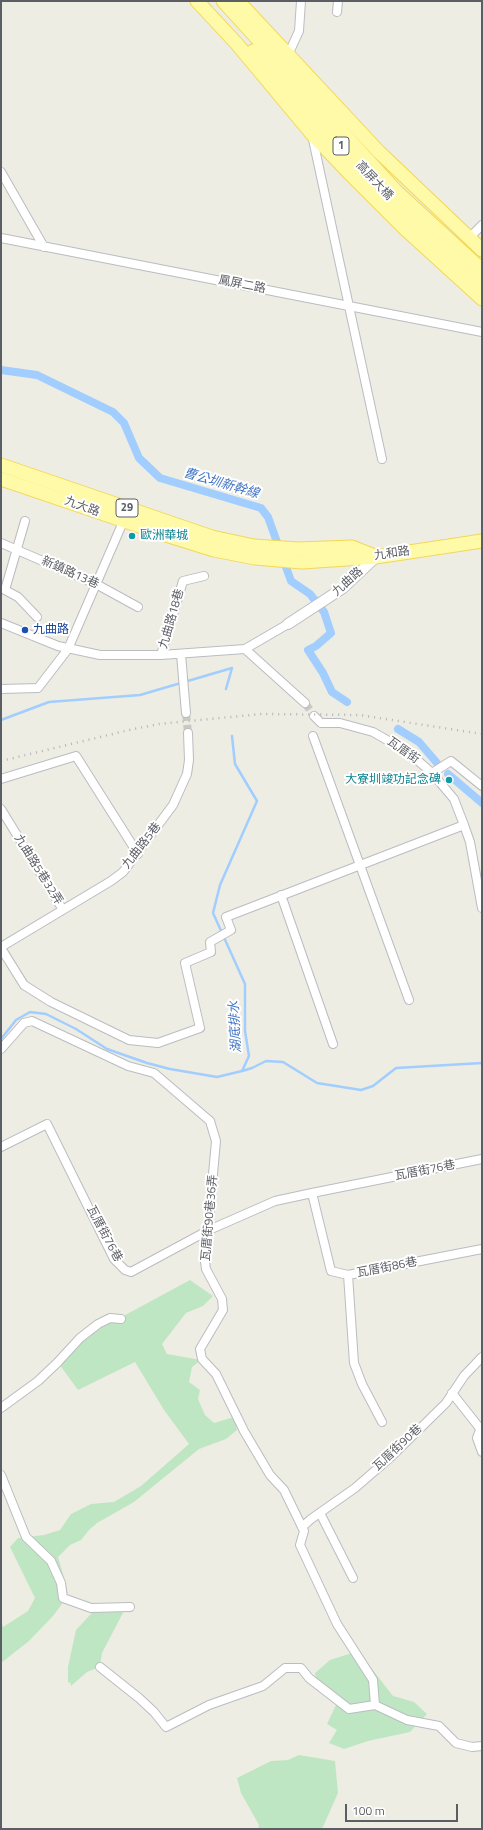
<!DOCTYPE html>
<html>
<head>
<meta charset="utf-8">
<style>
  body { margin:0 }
  #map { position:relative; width:483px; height:1830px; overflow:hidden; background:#eeede3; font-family:"Titillium Web",sans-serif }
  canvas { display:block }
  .frame { position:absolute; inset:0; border:2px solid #5b5e64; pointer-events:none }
  .scale { position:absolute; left:345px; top:1804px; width:113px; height:18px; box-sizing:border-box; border:2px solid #5b5e64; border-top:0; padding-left:5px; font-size:12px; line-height:14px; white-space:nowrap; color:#5b5e64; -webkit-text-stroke:3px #fff; paint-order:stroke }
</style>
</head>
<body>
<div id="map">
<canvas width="483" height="1830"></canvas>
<div class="frame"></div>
<div class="scale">100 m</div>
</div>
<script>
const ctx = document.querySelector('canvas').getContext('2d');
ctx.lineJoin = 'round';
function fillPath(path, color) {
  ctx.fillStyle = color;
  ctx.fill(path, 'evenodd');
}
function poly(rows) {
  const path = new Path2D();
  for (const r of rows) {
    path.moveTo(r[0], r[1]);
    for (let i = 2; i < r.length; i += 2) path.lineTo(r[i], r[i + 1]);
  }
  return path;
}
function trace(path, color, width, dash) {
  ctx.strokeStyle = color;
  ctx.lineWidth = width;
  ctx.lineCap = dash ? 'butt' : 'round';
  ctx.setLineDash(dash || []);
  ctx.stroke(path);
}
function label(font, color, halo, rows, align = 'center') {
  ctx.font = font + ' "Titillium Web","Noto Sans TC",sans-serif';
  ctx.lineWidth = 4;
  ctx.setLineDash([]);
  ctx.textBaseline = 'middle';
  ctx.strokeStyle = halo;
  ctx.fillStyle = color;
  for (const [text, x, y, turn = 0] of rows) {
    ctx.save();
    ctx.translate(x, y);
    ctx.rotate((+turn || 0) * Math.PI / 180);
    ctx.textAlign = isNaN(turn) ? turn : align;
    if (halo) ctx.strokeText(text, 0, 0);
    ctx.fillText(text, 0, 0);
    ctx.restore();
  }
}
const green = poly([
  [190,1280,213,1296,203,1306,186,1313,162,1344,167,1354,201,1360,192,1367,189,1382,200,1390,198,1399,205,1415,214,1423,234,1417,237,1430,226,1439,199,1449,134,1502,97,1523,89,1530,81,1540,70,1545,58,1557,65,1581,68,1596,53,1616,29,1641,1,1663,1,1619,3,1627,28,1611,35,1598,10,1547,18,1538,44,1535,60,1530,71,1514,91,1504,114,1502,141,1486,189,1444,164,1410,135,1362,78,1390,59,1364,77,1341],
  [101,1603,126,1607,102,1653,100,1667,87,1672,71,1686,70,1682,68,1683,68,1667,76,1630],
  [358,1651,393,1696,414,1702,427,1714,410,1732,368,1741,344,1749,329,1743,337,1730,327,1724,337,1703,317,1688,315,1673,330,1660],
  [299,1755,335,1761,338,1793,322,1829,258,1829,259,1825,241,1793,237,1778,271,1761,288,1760]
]);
const stream = poly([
  [226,689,232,668],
  [1,720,49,702,140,695,232,668],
  [1,1039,16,1020,30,1012,46,1014,76,1029,107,1049,147,1063,170,1069,217,1077,242,1071,249,1056,245,1031,245,984,213,913,220,885,257,801,235,764,232,736],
  [242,1071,252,1068,266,1061,283,1062,317,1083,361,1090,373,1086,396,1068,482,1063]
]);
const canal = poly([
  [1,370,37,375,113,412,124,423,139,458,160,478,261,508,268,517,291,581,310,594,324,612,331,633,316,646,308,650,323,673,332,692,347,702],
  [398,729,419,742,437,763],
  [448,774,482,803]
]);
const minorTunnel = poly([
  [305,703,314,716],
  [186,713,188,733]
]);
const minor = poly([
  [337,12,338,1],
  [288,55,299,31,301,1],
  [312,135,382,459],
  [1,172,44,247],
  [474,233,482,225],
  [1,238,482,332],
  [25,521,5,590,18,597,37,617],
  [1,543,96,584,138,607],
  [1,623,58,646,100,655,161,655,245,649,288,624],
  [245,649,305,703],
  [181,654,186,713],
  [161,655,183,581,204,576],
  [1,689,38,688,68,649,123,522],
  [314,716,321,723,340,723,373,732,408,752,432,773,454,799,464,825,470,842,482,908],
  [313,736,409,1000],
  [432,773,451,761,482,786],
  [1,779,76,756,138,854],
  [1,809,63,910],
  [281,895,333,1044],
  [1,947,111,881,123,872,173,805,187,774,189,760,188,733],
  [1,948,24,985,51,1002,129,1040,158,1043,200,1028,185,963,211,952,210,942,231,930,226,917,464,825],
  [1,1049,24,1023,32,1021,128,1066,154,1073,210,1121,216,1141,205,1262,206,1269,222,1299,223,1310,200,1349,202,1359,216,1374,244,1431,270,1475,284,1490,304,1531,300,1545,337,1624,373,1680,375,1705],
  [1,1147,47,1124,114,1259,125,1270,131,1272,209,1230,275,1201,312,1193],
  [482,1159,312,1193,331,1271,348,1275,482,1249],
  [348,1275,354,1363,362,1384,382,1422],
  [452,1393,482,1431],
  [1,1408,38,1381,57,1363,80,1338,98,1324,110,1318,121,1319],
  [480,1430,477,1438,482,1452],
  [1,1475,26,1537,51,1561,61,1583,63,1598,91,1608,130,1607],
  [320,1513,353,1578],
  [302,1527,311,1519,355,1488,392,1456,446,1403,464,1376,482,1357],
  [100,1667,139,1698,154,1712,166,1727,209,1705,263,1686,285,1668,301,1668,309,1678,349,1709,375,1705,407,1720,439,1726,456,1743,472,1747,482,1746]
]);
const tertiary = poly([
  [288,624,343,588,376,557]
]);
const primary = poly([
  [197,1,237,44,312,134,352,176,404,228,482,299],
  [223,1,396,191,482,270],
  [238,1,379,152,482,250],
  [253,51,390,199,482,283],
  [1,465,212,537,254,546,298,549,352,547,372,555],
  [1,479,166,535,214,550,255,558,302,562,376,557,482,541]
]);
const rail = poly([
  [1,761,129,730,159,724,261,714,360,715,482,734]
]);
const markers = [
  [132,536,4,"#0f9aa8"],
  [25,630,4,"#1a4fb4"],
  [449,780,4,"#0f9aa8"]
];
const shields = [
  [341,146,16],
  [127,508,22]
];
const shieldNames = [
  ["1",341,146],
  ["29",127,508]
];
const streetNames = [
  ["高屏大橋",374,181,47],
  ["鳳屏二路",242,285,11],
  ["九大路",82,507,20],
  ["九和路",392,554,-8],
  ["新鎮路13巷",70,573,24],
  ["九曲路",348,582,-42],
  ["九曲路18巷",172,619,-74],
  ["瓦厝街",403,751,35],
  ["九曲路5巷",142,846,-52],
  ["九曲路5巷32弄",38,870,58],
  ["瓦厝街76巷",425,1171,-11],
  ["瓦厝街90巷36弄",210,1218,-85],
  ["瓦厝街76巷",104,1234,62],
  ["瓦厝街86巷",387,1268,-11],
  ["瓦厝街90巷",398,1448,-43]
];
const cultureNames = [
  ["歐洲華城",140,536],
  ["大寮圳竣功記念碑",441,780,"right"]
];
const transitNames = [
  ["九曲路",33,630]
];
const waterNames = [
  ["曹公圳新幹線",221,484,16],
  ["湖底排水",236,1027,-93]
];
fillPath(green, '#bfe6c3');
trace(stream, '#a2cdff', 2.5);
trace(canal, '#a2cdff', 8);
trace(minorTunnel, '#c9c9c3', 8, [8, 4]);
trace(minor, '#bbbcc2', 10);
trace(tertiary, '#bbbcc2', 12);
trace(primary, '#f2d758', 15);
trace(minor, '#fff', 8);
trace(tertiary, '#fff', 10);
trace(primary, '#fffaa7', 13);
trace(rail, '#b4b5b5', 2.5, [1, 5]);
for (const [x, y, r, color] of markers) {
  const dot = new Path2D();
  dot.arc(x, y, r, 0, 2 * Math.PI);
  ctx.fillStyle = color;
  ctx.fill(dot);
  trace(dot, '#fff', 1.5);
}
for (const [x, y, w] of shields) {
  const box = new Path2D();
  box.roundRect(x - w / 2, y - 9, w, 18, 3);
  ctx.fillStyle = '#fff';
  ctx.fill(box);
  trace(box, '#5b5e64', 1);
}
label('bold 11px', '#5b5e64', null, shieldNames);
label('12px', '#5b5e64', '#fff', streetNames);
label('12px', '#0d838f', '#fff', cultureNames, 'left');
label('12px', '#164399', '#fff', transitNames, 'left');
label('italic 13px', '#4475c4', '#fff', waterNames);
</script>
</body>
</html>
